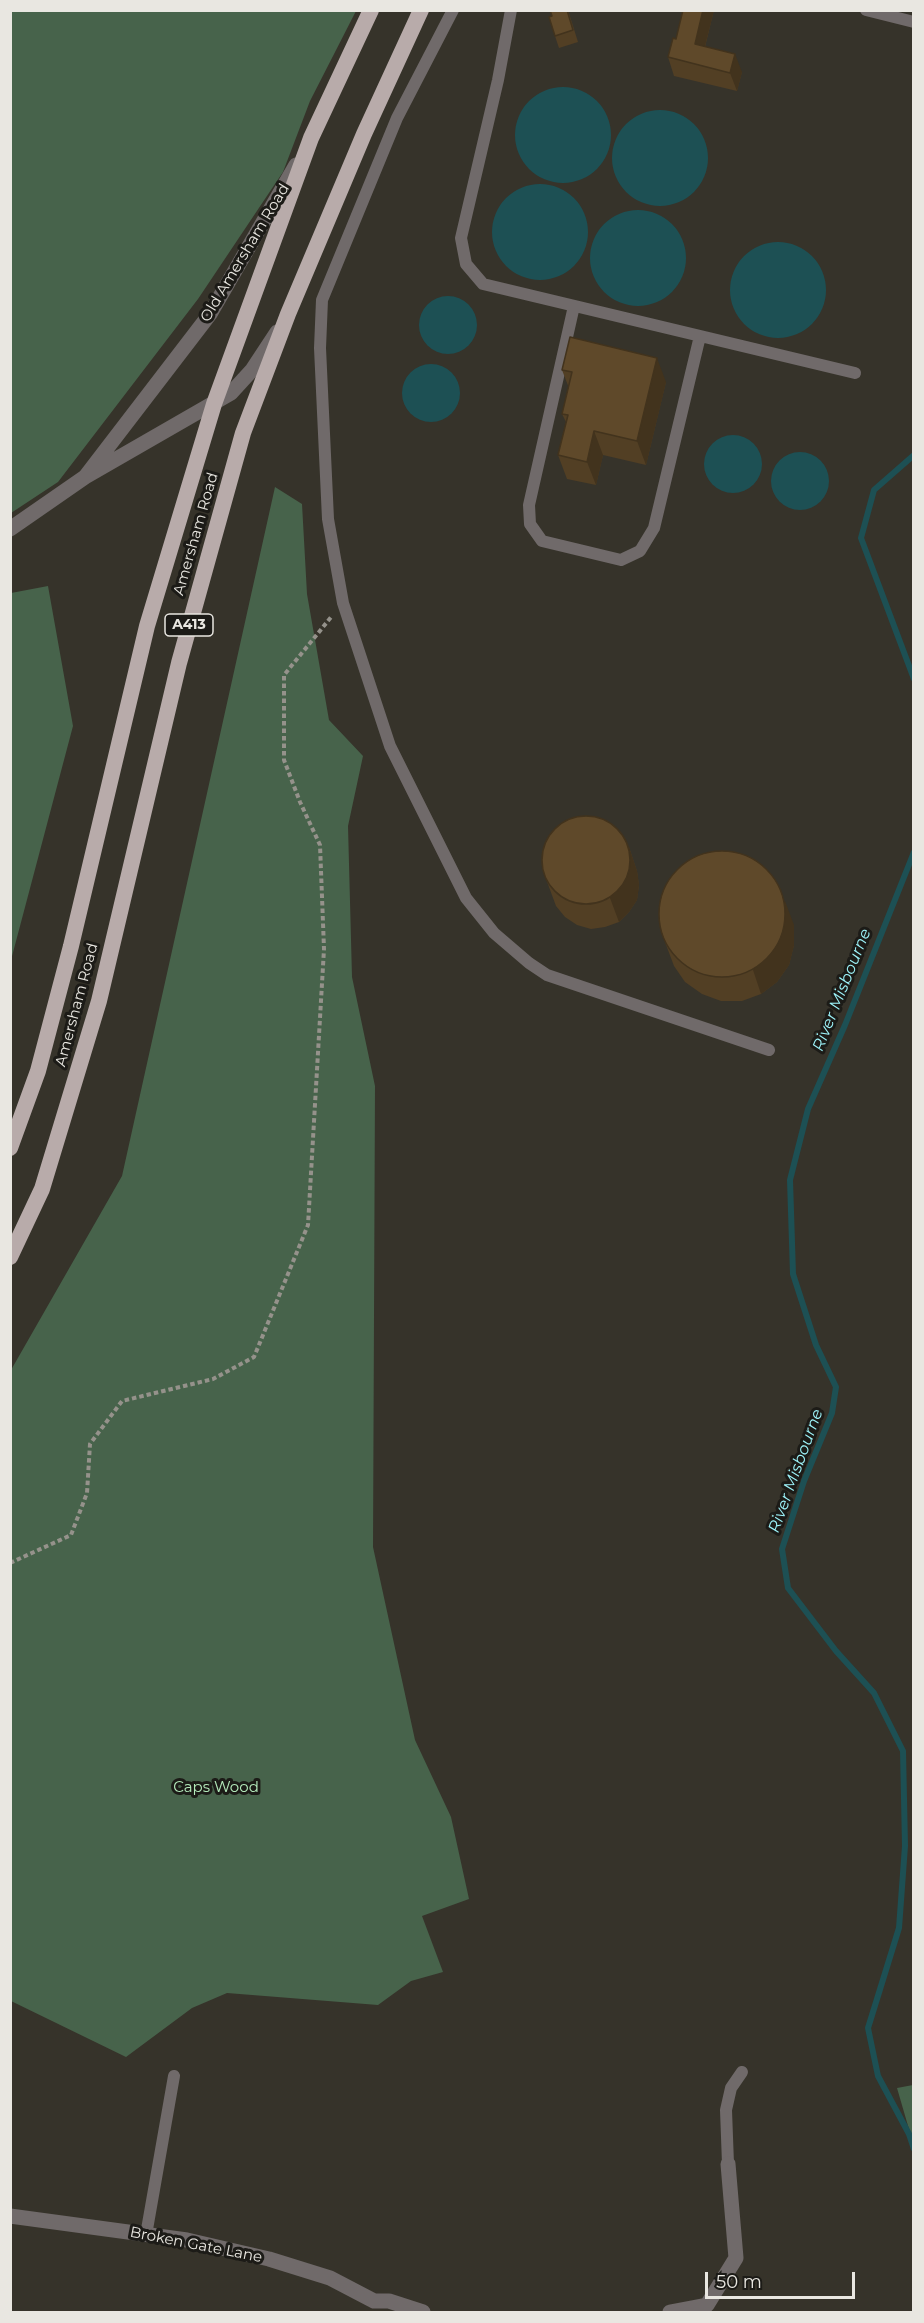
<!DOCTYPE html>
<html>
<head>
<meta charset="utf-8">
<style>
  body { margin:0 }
  #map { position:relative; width:924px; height:2323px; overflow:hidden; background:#36332a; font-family:Montserrat,sans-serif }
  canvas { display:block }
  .frame { position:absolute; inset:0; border:12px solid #e9e7e1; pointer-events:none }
  .scale { position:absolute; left:705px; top:2272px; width:150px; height:27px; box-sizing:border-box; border:3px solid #e9e7e1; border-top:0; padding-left:8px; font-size:18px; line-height:21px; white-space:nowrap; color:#e9e7e1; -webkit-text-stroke:4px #1c1b17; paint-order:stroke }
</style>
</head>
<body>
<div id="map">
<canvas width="924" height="2323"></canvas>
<div class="frame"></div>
<div class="scale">50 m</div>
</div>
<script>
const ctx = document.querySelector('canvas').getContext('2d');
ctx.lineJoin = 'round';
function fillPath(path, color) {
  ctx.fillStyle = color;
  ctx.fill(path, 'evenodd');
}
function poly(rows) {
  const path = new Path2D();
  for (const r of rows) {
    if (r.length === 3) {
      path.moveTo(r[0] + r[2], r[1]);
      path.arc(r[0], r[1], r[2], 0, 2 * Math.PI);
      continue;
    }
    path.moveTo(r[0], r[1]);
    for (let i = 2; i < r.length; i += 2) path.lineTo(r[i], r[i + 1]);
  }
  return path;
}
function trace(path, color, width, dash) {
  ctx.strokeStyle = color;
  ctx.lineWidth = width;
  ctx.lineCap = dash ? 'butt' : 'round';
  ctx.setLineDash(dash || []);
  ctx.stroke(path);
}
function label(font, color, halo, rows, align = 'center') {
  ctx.font = font + ' Montserrat,sans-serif';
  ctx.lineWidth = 6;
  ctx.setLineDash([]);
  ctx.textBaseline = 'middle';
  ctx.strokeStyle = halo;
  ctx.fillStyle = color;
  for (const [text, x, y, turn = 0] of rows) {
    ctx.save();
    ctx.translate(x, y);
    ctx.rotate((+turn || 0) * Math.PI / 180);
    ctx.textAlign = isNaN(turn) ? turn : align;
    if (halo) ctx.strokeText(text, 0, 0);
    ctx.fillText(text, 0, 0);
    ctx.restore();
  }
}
const green = poly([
  [11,10,356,11,310,101,283,172,198,299,58,482,11,513],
  [275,487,302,504,307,594,329,720,363,756,348,826,352,977,375,1086,373,1547,415,1740,451,1817,469,1899,422,1916,443,1972,411,1981,378,2005,227,1993,192,2008,126,2057,11,2001,11,1370,122,1176],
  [48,586,73,726,11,960,11,593],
  [913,2085,914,2085,913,2143,897,2088]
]);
const water = poly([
  [563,135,48],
  [660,158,48],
  [540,232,48],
  [638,258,48],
  [778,290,48],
  [448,325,29],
  [431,393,29],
  [733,464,29],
  [800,481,29]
]);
const stream = poly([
  [914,455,874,490,861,538,914,679],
  [914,852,845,1025,808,1109,790,1180,793,1274,816,1345,836,1387,832,1413,804,1481,782,1549,788,1588,836,1651,874,1693,903,1751,905,1846,899,1928,868,2028,878,2076,909,2134,914,2149]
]);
const path = poly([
  [10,1563,71,1535,87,1493,90,1444,122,1401,213,1379,254,1357,308,1225,324,949,320,845,300,802,284,760,284,675,332,616]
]);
const service = poly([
  [453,10,397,118,322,300,320,348,328,519,343,603,390,746,466,898,494,933,529,963,547,975,769,1050],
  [511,10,498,80,461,238,466,264,483,284,855,373],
  [866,10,914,22],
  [574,306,529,505,530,524,542,541,621,560,640,551,654,528,700,336],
  [728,2164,726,2110,731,2088,742,2072],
  [146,2235,174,2076]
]);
const minor = poly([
  [85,477,210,314,296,165],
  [10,529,85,477,231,393,252,370,277,332],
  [10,2216,187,2240,269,2259,330,2278,374,2301,389,2301,423,2312],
  [670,2312,707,2305,736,2258,728,2164]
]);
const trunk = poly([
  [10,1148,38,1071,71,946,147,626,214,404,311,138,371,10],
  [10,1257,42,1189,99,1001,179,663,243,433,288,314,364,134,421,10]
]);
const wall = poly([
  [568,10,578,42,559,48,555,36],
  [683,10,714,10,705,47,742,72,737,91,674,76,668,57,676,39],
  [562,370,666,382,646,465,603,455,596,485,567,479,558,455,566,422,562,414,569,388],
  [629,847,637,871,639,885,637,900,629,912,619,922,605,927,591,929,577,925,565,917,556,906,542,868],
  [794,925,794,945,789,965,777,982,761,994,742,1001,721,1001,702,994,685,982,674,966,665,942]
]);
const shadedWall = poly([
  [703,10,714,10,701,62,695,44],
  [735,54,742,72,737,91,730,73],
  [657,358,666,382,646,465,637,441],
  [594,431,603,455,596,485,587,462],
  [629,847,637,871,639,885,637,900,629,912,619,922,610,898],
  [785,901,794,925,794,945,789,965,777,982,761,994,753,970]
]);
const building = poly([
  [550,10,567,10,573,30,555,36,549,17,552,16,550,10],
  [683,10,703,10,695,44,735,54,730,73,668,57,673,38,676,39,683,10],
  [570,337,657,358,637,441,594,431,587,462,558,455,568,415,562,414,572,372,562,370,570,337],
  [586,860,44],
  [722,914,63]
]);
const shields = [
  [189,625,48]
];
const shieldNames = [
  ["A413",189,625]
];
const streetNames = [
  ["Old Amersham Road",245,253,-59],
  ["Amersham Road",196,534,-74],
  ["Amersham Road",77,1005,-75],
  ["Broken Gate Lane",196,2245,11]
];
const parkNames = [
  ["Caps Wood",216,1788]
];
const waterNames = [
  ["River Misbourne",842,990,-68],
  ["River Misbourne",796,1471,-70]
];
fillPath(green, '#47634b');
fillPath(water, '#1d5054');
trace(stream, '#1d5054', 6);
trace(path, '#95928b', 4, [4.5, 3]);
trace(service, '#706a6a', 12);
trace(minor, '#706a6a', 15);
trace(trunk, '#b8abaa', 16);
fillPath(wall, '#523f24');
fillPath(shadedWall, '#42331d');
fillPath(building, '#5f492a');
trace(building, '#42331d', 1.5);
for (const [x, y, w] of shields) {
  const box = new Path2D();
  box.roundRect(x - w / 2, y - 11, w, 22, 4.5);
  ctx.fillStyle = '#1c1b17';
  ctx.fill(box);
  trace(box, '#e9e7e1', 1.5);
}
label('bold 14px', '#e9e7e1', null, shieldNames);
label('15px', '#e9e7e1', '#1c1b17', streetNames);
label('15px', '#b4eabb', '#1c1b17', parkNames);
label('italic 16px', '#9ef5fb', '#1c1b17', waterNames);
</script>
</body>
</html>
